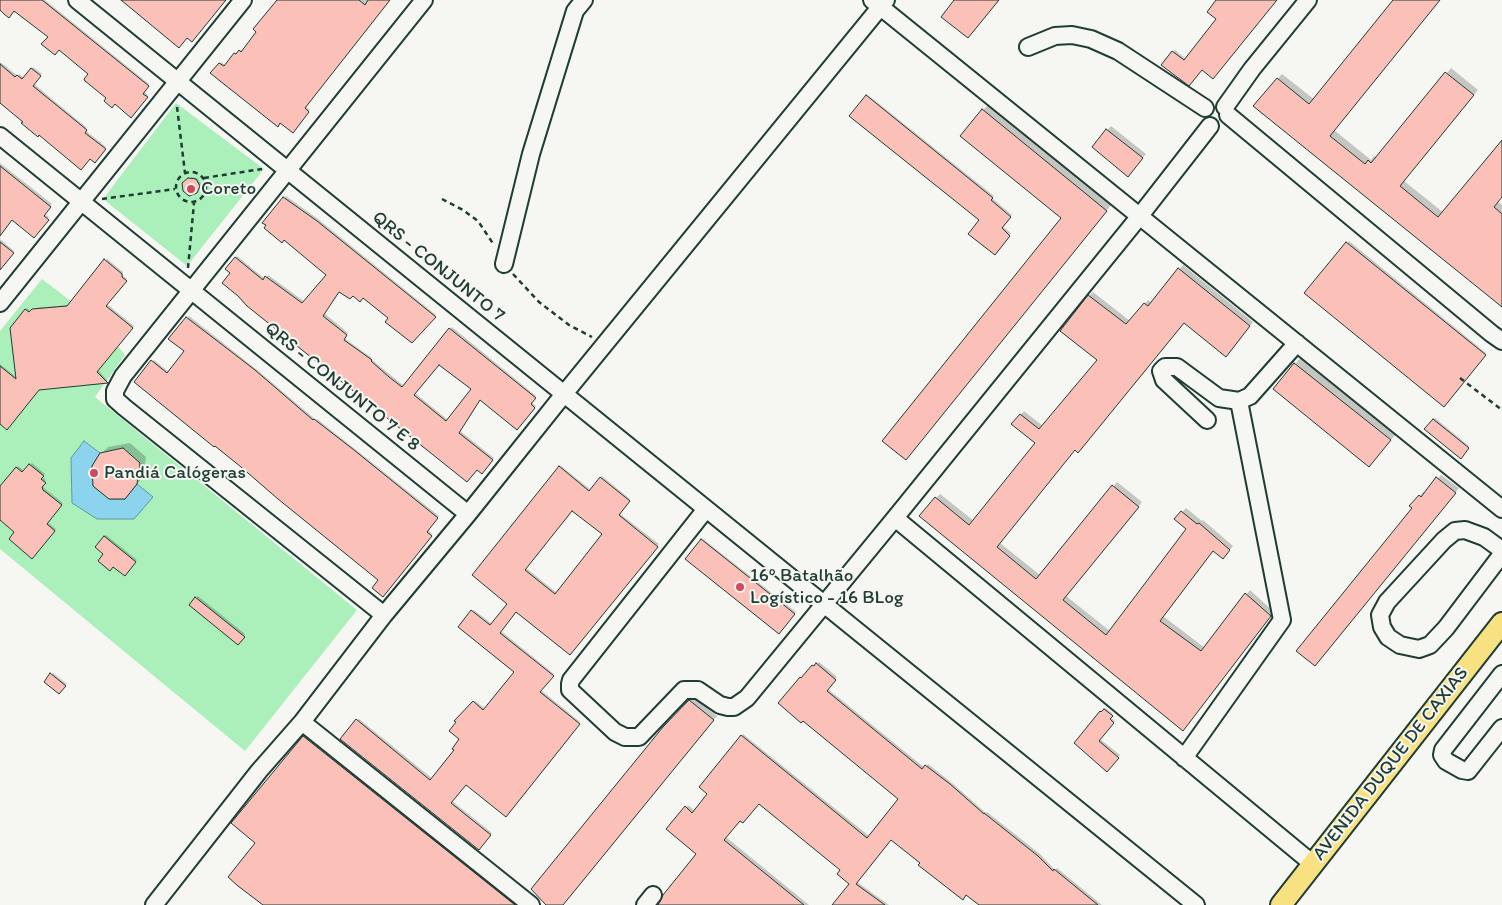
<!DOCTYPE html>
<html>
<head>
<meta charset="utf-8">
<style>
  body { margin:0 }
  canvas { display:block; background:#f6f6f2 }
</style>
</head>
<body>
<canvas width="1502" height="905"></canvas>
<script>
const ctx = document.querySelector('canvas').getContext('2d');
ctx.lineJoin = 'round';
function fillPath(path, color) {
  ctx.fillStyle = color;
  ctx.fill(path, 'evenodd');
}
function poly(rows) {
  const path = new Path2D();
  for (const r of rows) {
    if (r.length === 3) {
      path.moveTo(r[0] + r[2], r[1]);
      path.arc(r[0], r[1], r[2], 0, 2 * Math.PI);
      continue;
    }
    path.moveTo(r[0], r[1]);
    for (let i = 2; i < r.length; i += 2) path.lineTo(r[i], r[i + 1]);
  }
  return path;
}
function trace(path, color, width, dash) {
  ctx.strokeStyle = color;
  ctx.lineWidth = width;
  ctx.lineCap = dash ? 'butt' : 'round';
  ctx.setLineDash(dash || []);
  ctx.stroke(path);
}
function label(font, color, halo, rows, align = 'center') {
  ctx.font = font + ' Itim,sans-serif';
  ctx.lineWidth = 4;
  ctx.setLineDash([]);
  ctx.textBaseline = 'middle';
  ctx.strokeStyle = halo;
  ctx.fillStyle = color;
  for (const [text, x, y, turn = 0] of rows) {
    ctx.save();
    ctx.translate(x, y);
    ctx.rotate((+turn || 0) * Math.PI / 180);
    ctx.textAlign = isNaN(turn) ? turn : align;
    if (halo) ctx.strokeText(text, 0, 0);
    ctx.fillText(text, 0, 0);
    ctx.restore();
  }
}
const green = poly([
  [176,103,264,169,187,266,103,199],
  [42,279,98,322,125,355,95,397,357,610,245,751,0,549,0,331]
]);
const water = poly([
  [84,441,100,453,92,466,93,486,109,499,125,499,137,484,153,497,134,519,97,519,72,503,71,458,84,441]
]);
const shadow = poly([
  [0,0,45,0,149,84,143,91,148,95,131,116,108,98,90,74,49,37],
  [279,0,389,0,305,106,310,110,294,130,212,73,221,62,226,66,237,52,238,53,241,50,243,51],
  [1218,0,1276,0,1202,69,1163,64,1175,50,1186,59,1218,19],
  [1394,0,1439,0,1334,130,1371,160,1374,156,1377,158,1451,68,1478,90,1404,181,1444,213,1502,141,1502,196,1497,201,1502,205,1502,305,1255,105,1282,74,1315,100],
  [0,62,18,76,19,74,24,78,33,67,42,74,34,84,87,128,85,130,106,147,94,161,24,122,0,101],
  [868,95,994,196,992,198,1012,215,1002,226,1011,233,995,253,981,220,867,96],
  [988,105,1111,205,911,453,1063,217,983,110],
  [1111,126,1146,154,1132,171,1093,147],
  [0,163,52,204,44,214,49,217,34,236,12,219,0,235],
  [191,177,197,178,201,184,196,192,184,184],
  [286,196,318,219,436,315,411,341,390,318,363,296,339,291,324,313,348,333,344,338,372,358,371,359,404,386,452,327,536,396,531,402,536,406,517,428,481,399,460,431,494,458,482,472,227,269,237,256,265,279,268,275,305,302,328,274,264,223],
  [439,363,473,389,448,420,415,393],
  [0,239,14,251,0,269],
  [1349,241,1486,353,1444,406,1306,293],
  [107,259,123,272,123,276,127,279,107,304,134,326,98,370,108,381,39,389,0,422,0,364,17,378,11,328,27,308,31,312,35,308,69,305],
  [1183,265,1253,322,1230,352,1184,322,1075,449,1000,543,1040,575,1117,482,1142,502,1066,596,1110,631,1188,529,1176,519,1186,508,1202,521,1203,520,1233,546,1223,558,1213,549,1163,616,1205,648,1250,590,1274,612,1183,730,920,516,940,494,974,521,1037,443,1013,424,1024,411,1043,426,1099,360,1089,296,1093,292,1130,321,1148,300,1152,303],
  [189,316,256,369,316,420,317,419,355,449,439,516,428,530,432,534,383,595,380,580,242,466,135,382,154,360,169,372,186,351,170,339],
  [1301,357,1396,434,1375,459,1275,389],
  [1435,418,1469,446,1460,457,1426,429],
  [130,443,146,457,143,477,131,491,101,454,108,447],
  [32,463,45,474,42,477,46,480,43,485,44,488,63,503,47,522,56,529,32,557,16,532,0,518,0,488,18,466,24,471],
  [561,466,591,490,602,476,630,499,619,513,659,544,571,652,516,610,501,631,554,674,541,690,580,722,506,815,466,784,452,801,492,833,479,849,342,739,359,719,433,779,456,750,461,739,458,722,456,721,475,701,486,709,516,672,459,627,474,610,492,624,509,604,473,575],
  [572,509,604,534,557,593,525,567],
  [1441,475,1459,488,1319,661,1420,496,1423,492,1425,493],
  [106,535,137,560,125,574,114,565,105,554,96,547],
  [703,539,796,612,779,632,687,559],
  [198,596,245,634,238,643,190,605],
  [819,662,837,677,828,689,925,768,928,764,952,783,986,813,987,812,1040,854,1055,870,1057,868,1102,905,981,905,921,863,891,839,857,882,889,905,833,905,851,884,842,870,759,803,740,819,726,837,809,905,659,905,698,854,668,829,688,805,695,811,709,794,743,734,869,836,900,799,803,720,813,666],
  [53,673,67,684,59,693,45,681],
  [693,697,717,716,562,905,547,905,664,728],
  [1106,708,1113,714,1110,717,1115,721,1100,739,1120,755,1107,771,1076,743,1102,711],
  [306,735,519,905,265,905,257,843,233,823]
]);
const building = poly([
  [0,0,42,0,149,86,143,94,148,97,131,118,115,104,112,108,104,101,106,98,85,81,84,79,88,74,59,50,55,55,41,44,48,37,14,11,9,18,4,14,0,10,0,0],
  [121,0,226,0,192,42,187,38,179,48,121,0],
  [277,0,359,0,365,5,368,0,390,0,305,108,309,112,293,133,280,123,278,127,210,73,219,63,224,66,234,53,236,54,239,50,241,52,256,32,253,29,277,0],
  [954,0,999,0,968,38,941,17,954,0],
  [1216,0,1277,0,1213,79,1202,70,1189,86,1161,65,1172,51,1184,60,1216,19,1207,12,1216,0],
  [1393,0,1440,0,1330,136,1365,164,1368,160,1371,163,1445,72,1474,95,1400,186,1438,217,1502,140,1502,197,1494,207,1502,214,1502,307,1253,106,1277,78,1309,104,1393,0],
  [0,64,15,77,17,75,22,79,31,68,41,76,33,86,87,130,85,133,106,149,95,163,90,159,81,170,39,135,38,137,21,123,23,122,0,103,0,64],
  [866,95,993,198,991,200,1011,217,1002,228,1010,236,995,255,968,234,979,220,849,116,866,95],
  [982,109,1107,211,906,460,882,441,1061,218,960,136,982,109],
  [1106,129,1143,158,1128,177,1092,147,1106,129],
  [0,166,51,207,44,216,49,220,34,238,12,220,0,236,0,166],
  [188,178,196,179,200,186,197,193,189,196,183,191,182,183,188,178],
  [283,197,317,221,436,317,412,343,385,322,388,318,363,298,360,302,353,296,350,299,339,292,323,316,347,335,344,340,372,360,371,361,389,377,402,387,449,328,536,398,531,404,535,408,517,430,480,400,459,433,493,460,482,474,477,470,467,482,247,306,238,296,222,283,230,273,225,269,235,257,263,280,265,276,302,303,326,275,284,240,282,243,264,228,266,225,262,223,283,197],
  [439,365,471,389,446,421,414,395,439,365],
  [0,242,14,253,0,270,0,242],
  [1346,242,1486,355,1444,407,1304,293,1346,242],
  [104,259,122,274,122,277,127,281,106,306,133,328,97,372,108,383,39,390,7,430,0,424,0,366,16,379,10,328,25,309,29,312,32,309,67,306,104,259],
  [1178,268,1250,326,1226,357,1184,323,1078,453,1075,450,997,547,1036,579,1112,485,1139,507,1063,600,1106,635,1186,529,1174,519,1181,511,1197,524,1199,523,1230,550,1223,559,1213,551,1160,621,1201,651,1245,593,1271,616,1183,731,919,516,935,497,969,525,1035,443,1011,424,1020,414,1039,429,1097,360,1060,331,1088,295,1126,324,1144,303,1148,306,1178,268],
  [186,317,255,370,313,420,314,419,354,450,438,518,427,532,432,536,383,597,372,588,378,580,278,499,241,467,215,446,214,447,134,382,151,360,167,373,184,351,168,339,186,317],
  [1294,363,1391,440,1369,467,1273,389,1294,363],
  [1433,419,1469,448,1461,459,1424,429,1433,419],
  [123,448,140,463,137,484,125,499,109,499,93,486,92,466,100,453,123,448],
  [29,464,44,476,41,479,46,483,42,487,43,490,62,505,47,524,55,531,32,559,9,539,14,532,0,520,0,486,16,467,22,472,29,464],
  [559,466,589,491,600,477,630,501,619,515,658,547,570,655,516,612,500,633,554,676,540,692,580,724,506,817,466,785,451,803,491,835,479,850,340,739,356,719,430,780,454,750,452,749,459,739,449,731,456,722,454,721,473,701,483,710,514,672,458,627,471,610,490,625,507,604,472,575,559,466],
  [572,511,602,534,555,594,525,570,572,511],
  [1436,477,1456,493,1315,666,1296,651,1412,508,1409,506,1419,495,1421,497,1436,477],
  [104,536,136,562,125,576,113,567,110,571,98,561,103,554,95,547,104,536],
  [701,539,795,614,779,634,685,559,701,539],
  [195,597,245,637,238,645,189,605,195,597],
  [816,663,836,680,827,691,922,769,925,765,950,784,984,814,984,813,1038,856,1053,871,1054,869,1098,905,979,905,966,895,963,900,918,865,920,863,891,840,856,884,885,905,832,905,849,884,837,874,840,870,759,804,743,823,740,821,724,840,804,905,658,905,663,895,696,854,666,829,685,806,692,813,707,794,699,787,741,735,867,838,898,799,803,721,801,723,778,703,800,677,801,678,812,665,814,666,816,663],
  [50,673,66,686,59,694,44,682,50,673],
  [689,700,714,720,563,905,546,905,531,889,663,727,689,700],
  [1104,709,1113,716,1110,719,1114,723,1099,741,1119,758,1107,772,1074,743,1100,711,1101,712,1104,709],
  [303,736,515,905,263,905,238,886,228,877,255,843,231,823,303,736]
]);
const path = poly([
  [177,107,185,173],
  [191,187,15],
  [204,178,262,169],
  [102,199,175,189],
  [442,199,463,210,478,221,494,245],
  [188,268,194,203],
  [513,274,539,302,569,325,592,337],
  [1460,378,1502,410]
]);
const minor = poly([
  [77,0,1196,905],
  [872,0,1502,509],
  [1028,47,1055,36,1072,35,1091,39,1118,51,1205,108],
  [1225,107,1252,69,1308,0],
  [1228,115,1492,334,1502,341],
  [0,136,468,514],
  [504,264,531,154,575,11,584,0],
  [0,303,243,0],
  [1207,420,1164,380,1161,371,1165,367,1177,367,1219,398,1239,401,1250,396,1297,343],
  [706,509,571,680,570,684,570,690,615,732,625,737,639,737,684,690,698,690,720,705,728,707,734,707,747,698,895,518,1139,217,1210,126],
  [895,518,1313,864],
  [1502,550,1484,537,1465,530,1455,531,1444,540,1387,602,1380,615,1382,627,1388,637,1400,645,1419,649,1430,645,1446,628,1502,554],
  [384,615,124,407,115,399,115,391,123,376,424,0],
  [1502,674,1443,750,1442,755,1446,761,1462,770,1468,771,1502,728],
  [302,722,531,905],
  [1184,758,1282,620,1239,401],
  [154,905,259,771,302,722,384,615,468,514,564,394,886,0],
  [645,905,653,895]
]);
const major = poly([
  [1281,905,1502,623]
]);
const markers = [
  [191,189,5,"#d1495b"],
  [94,473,5,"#d1495b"],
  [740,587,5,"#d1495b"]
];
const poiNames = [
  ["Coreto",201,189],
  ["Pandiá Calógeras",104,473],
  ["16º Batalhão",750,576],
  ["Logístico - 16 BLog",750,598]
];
const streetNames = [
  ["QRS - CONJUNTO 7",438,267,39],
  ["QRS - CONJUNTO 7 E 8",342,387,39],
  ["AVENIDA DUQUE DE CAXIAS",1391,764,-52]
];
fillPath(green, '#abefba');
fillPath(water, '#8cd4ed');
trace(water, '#6098a3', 1);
fillPath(shadow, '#0003');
fillPath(building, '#fbc0b8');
trace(building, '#1f3d34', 1);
trace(minor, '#1f3d34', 20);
trace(major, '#1f3d34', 24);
trace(path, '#1f3d34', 2.5, [5, 4]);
trace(minor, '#f6f6f2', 16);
trace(major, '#f8e181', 20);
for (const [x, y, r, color] of markers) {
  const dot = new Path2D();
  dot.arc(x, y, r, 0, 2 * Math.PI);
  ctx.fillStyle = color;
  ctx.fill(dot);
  trace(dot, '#f6f6f2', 2);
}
label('19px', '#1f3d34', '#f6f6f2', poiNames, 'left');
label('19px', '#1f3d34', '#f6f6f2', streetNames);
</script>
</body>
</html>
